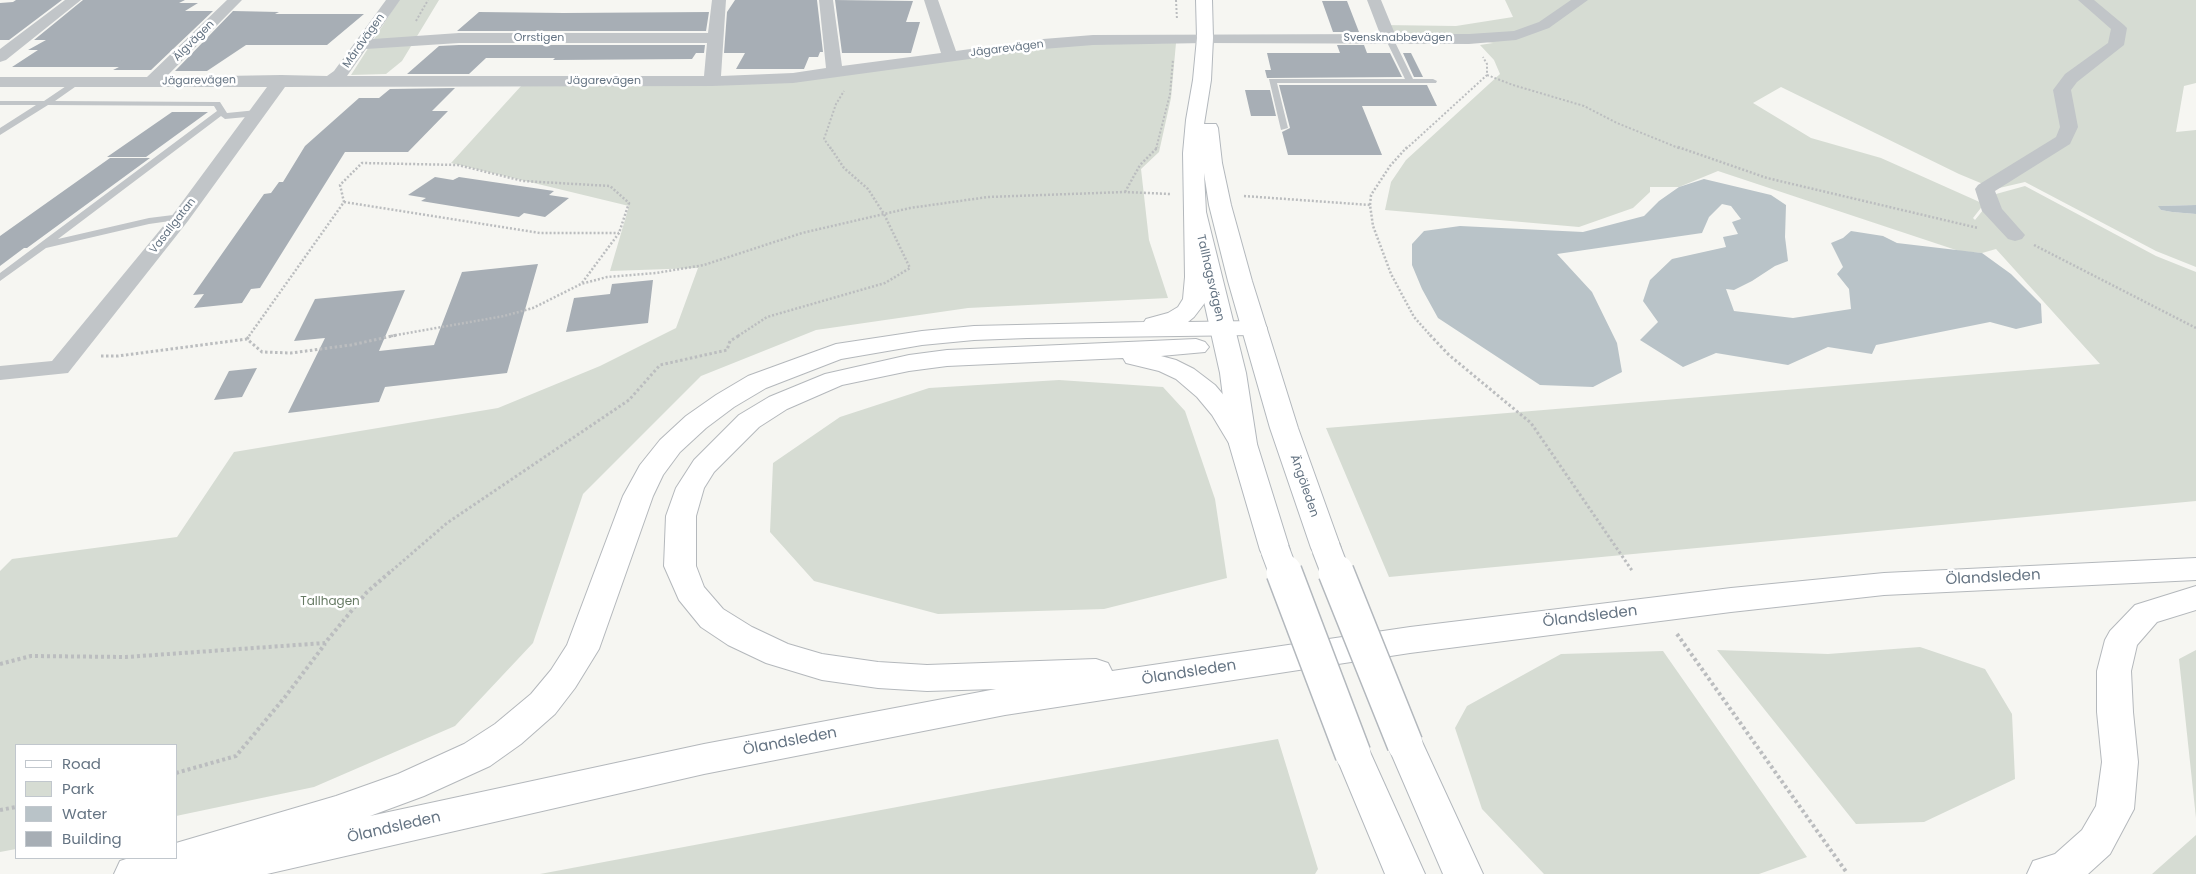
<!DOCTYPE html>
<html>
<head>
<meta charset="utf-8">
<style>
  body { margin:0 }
  #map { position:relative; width:2196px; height:874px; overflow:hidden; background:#f6f6f2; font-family:Poppins,sans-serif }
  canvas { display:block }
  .legend { position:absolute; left:15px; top:744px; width:162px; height:115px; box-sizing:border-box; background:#fff; border:1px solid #c1c7cd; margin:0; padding:6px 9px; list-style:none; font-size:15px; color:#657483 }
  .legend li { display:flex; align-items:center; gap:10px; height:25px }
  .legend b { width:25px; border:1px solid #c1c7cd }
</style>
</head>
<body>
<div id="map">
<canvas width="2196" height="874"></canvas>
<ul class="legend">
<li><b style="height:6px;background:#fff"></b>Road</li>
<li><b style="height:14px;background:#d6dcd3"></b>Park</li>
<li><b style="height:14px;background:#b9c3c8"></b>Water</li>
<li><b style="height:14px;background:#a7aeb5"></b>Building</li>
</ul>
</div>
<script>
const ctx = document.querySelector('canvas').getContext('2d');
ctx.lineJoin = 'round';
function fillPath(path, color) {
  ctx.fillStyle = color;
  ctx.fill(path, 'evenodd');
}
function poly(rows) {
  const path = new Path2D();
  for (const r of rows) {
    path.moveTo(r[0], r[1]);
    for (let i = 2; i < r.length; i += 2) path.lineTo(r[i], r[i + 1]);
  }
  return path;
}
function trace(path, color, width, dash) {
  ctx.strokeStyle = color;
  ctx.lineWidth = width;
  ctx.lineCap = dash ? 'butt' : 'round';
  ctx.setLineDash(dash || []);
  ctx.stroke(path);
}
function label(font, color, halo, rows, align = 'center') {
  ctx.font = font + ' Poppins,sans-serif';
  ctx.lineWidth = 5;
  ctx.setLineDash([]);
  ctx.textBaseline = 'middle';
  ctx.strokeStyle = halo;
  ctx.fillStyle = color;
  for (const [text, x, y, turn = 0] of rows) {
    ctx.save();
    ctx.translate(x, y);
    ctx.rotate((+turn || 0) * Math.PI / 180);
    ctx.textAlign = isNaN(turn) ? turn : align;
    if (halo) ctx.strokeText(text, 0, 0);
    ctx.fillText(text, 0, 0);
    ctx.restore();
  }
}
const green = poly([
  [399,0,439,0,402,61,386,74,351,75],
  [1505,0,2196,0,2196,83,2184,86,2176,132,2196,130,2196,205,2159,206,2161,210,2172,212,2196,214,2196,267,2156,251,2025,182,1995,189,1959,174,1781,87,1753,103,1811,138,1881,158,1984,204,1973,218,1975,220,1996,194,2025,186,2156,256,2196,272,2196,501,1389,577,1326,428,2100,364,1996,249,1982,253,1959,251,1718,171,1679,187,1650,187,1650,192,1633,208,1579,227,1385,210,1391,182,1406,160,1500,74,1494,60,1480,45,1493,43,1469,39,1389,38,1383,25,1456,26,1513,17],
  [1176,43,1171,98,1159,152,1141,169,1149,240,1168,298,968,308,816,330,701,376,583,494,533,643,455,726,314,787,176,816,176,745,16,745,16,849,0,852,0,571,12,559,177,537,234,452,498,408,600,366,676,328,698,268,610,271,629,206,451,163,522,85,713,84,1044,48,1094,44],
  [1059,380,1163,387,1185,411,1215,499,1227,578,1104,609,938,614,814,581,770,532,773,463,840,417,929,388],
  [1920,647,1985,669,2012,714,2015,779,1924,822,1856,824,1717,650,1828,654],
  [2196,650,2196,818,2179,659],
  [1663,651,1807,857,1759,874,1544,874,1482,809,1455,728,1467,706,1561,654],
  [1278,739,1318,869,1315,874,540,874,993,789],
  [2196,835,2196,874,2152,874]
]);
const water = poly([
  [1704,179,1771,195,1786,205,1785,237,1788,261,1775,266,1752,281,1734,290,1726,289,1734,311,1793,318,1851,309,1849,289,1837,274,1843,267,1831,243,1843,238,1851,231,1883,236,1897,243,1982,253,2011,274,2041,304,2042,323,2016,329,1990,322,1876,345,1872,354,1828,347,1788,365,1716,353,1683,367,1640,340,1658,322,1643,301,1650,280,1672,259,1726,247,1723,237,1738,234,1732,222,1741,219,1731,206,1722,204,1709,217,1702,233,1557,254,1592,292,1617,343,1622,372,1593,387,1540,385,1438,318,1422,289,1412,265,1412,244,1424,231,1460,226,1583,232,1644,216,1659,201,1679,187],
  [2196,205,2196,214,2172,212,2161,210,2158,206]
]);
const building = poly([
  [16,0,62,0,9,40,0,40,0,3,13,2],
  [83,0,185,0,179,3,198,3,185,11,213,11,151,70,113,70,119,67,12,67,38,50,28,50,46,40,34,40],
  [735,0,817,0,823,52,820,52,818,57,809,57,804,69,736,69,745,53,724,53,727,12],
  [835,0,913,1,906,22,920,22,911,53,842,53],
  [1322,1,1347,1,1359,32,1333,32],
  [233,11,279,12,275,14,364,14,327,45,246,45,207,71,175,71],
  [479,12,564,13,709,12,706,31,457,31],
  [459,45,705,45,704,53,696,53,692,59,553,60,555,58,486,58,469,74,407,74,439,46],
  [1337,45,1364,45,1367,53,1390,53,1402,77,1267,78,1265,70,1271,70,1267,53,1340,53],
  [1403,53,1411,53,1423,77,1414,77],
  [1279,85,1427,85,1437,106,1362,106,1382,155,1288,155,1282,132,1290,128],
  [455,88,432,111,448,111,408,152,345,152,260,288,251,289,242,303,194,308,204,294,193,295,264,194,271,193,279,182,283,182,305,146,359,98,379,98,390,89],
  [1245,90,1270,90,1276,116,1251,116],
  [172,112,208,112,146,157,107,157],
  [110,158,150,158,27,248,24,248,0,266,0,236],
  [435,177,453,180,459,177,554,191,549,195,569,198,545,217,524,213,519,217,421,201,426,198,408,195],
  [538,264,507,373,385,387,379,402,288,413,325,338,294,341,315,299,405,290,379,351,434,345,462,272],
  [653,280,648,323,566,332,574,298,610,294,612,284],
  [257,368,242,397,214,400,229,371]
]);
const pathFar3 = poly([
  [1176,0,1177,20],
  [416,21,428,0],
  [1487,75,1513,85,1584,106,1617,123,1681,149],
  [831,149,824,139,836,104,844,91],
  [1156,149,1170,94,1173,59],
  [1406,149,1487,75,1487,64,1483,57]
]);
const pathFar2 = poly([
  [1407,147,1390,166,1371,195,1370,205,1373,226,1391,274,1414,317,1431,336],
  [1678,147,1767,178,1978,228],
  [1125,192,1140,165,1158,147],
  [1244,196,1370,205],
  [344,202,540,233,619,233],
  [2034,245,2196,328],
  [249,336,344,202,340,185,362,163,458,165,523,181,610,186,629,203,619,233,582,283],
  [391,336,504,316,533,308,581,284,607,277,656,273,704,265,802,233,910,208,988,197,1125,192,1170,194],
  [738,336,767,317,885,283,910,268,884,214,868,189,844,168,830,147]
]);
const pathFar1 = poly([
  [1430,335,1449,355,1531,423,1633,572],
  [247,339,250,335],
  [101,356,118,356,247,339,262,352,291,353,351,345,397,335],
  [388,574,447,523,629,400,660,365,727,350,730,341,740,335]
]);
const path = poly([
  [1677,634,1847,873],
  [0,664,31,656,126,657,325,643,367,592,390,572],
  [176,773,236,756,285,697,325,644],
  [0,810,16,807]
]);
const lane = poly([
  [1386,36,1393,38,1413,79,1433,79,1437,81,1436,83,1277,83,1288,128,1281,130,1269,79,1405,79,1385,38,1386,36],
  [75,80,82,82,55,101,217,102,220,102,227,113,257,110,261,113,257,116,225,119,221,116,58,239,149,218,181,214,184,215,184,219,149,224,46,248,0,281,0,273,217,111,214,106,48,105,0,135,0,128,36,105,0,105,0,101,44,101,75,80]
]);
const street = poly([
  [65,0,81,0,6,60,0,62,0,49,65,0],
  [227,0,242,0,166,77,281,75,327,76,334,71,386,0,400,0,373,39,459,33,708,33,712,0,726,0,721,76,793,73,826,68,819,0,833,0,842,66,941,53,924,0,938,0,956,51,1043,39,1093,35,1380,34,1367,0,1381,0,1395,34,1469,34,1514,31,1539,22,1571,0,1588,0,1549,28,1516,40,1469,44,1205,43,1093,45,1043,49,793,83,712,86,285,87,188,221,68,373,0,380,0,366,52,361,174,213,267,87,0,87,0,77,147,77,227,0],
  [459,43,707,43,704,76,347,76,366,49,459,43],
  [2078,0,2094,0,2124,25,2127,28,2124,45,2077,82,2071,90,2078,127,2070,144,1995,191,2002,209,2025,235,2022,239,2015,241,2008,239,1982,211,1975,189,1978,185,2056,137,2060,127,2053,90,2065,74,2108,43,2111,29,2078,0]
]);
const secondary = poly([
  [1196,0,1212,0,1213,38,1211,80,1204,124,1216,124,1218,128,1222,163,1231,205,1252,281,1298,428,1341,548,1337,556,1326,559,1315,556,1311,548,1270,428,1228,281,1209,205,1204,173,1206,212,1246,373,1257,444,1290,550,1286,558,1275,561,1264,558,1260,550,1229,444,1220,373,1184,212,1183,153,1186,120,1193,80,1197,38,1196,0],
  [1405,729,1418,733,1483,874,1443,874,1387,744,1392,733,1405,729],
  [1353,739,1366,743,1425,874,1385,874,1335,754,1340,743,1353,739]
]);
const primary = poly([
  [1195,206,1203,207,1206,212,1209,277,1207,300,1194,317,1188,322,1255,321,1264,323,1267,328,1264,333,1255,335,1027,338,974,340,922,345,841,359,766,388,734,407,706,428,680,452,663,475,653,496,599,649,575,688,555,714,521,744,490,766,424,796,370,816,704,744,996,689,927,691,878,688,822,680,766,663,728,645,701,627,679,600,664,566,666,516,676,488,694,460,739,415,769,397,825,374,909,355,947,350,1196,339,1205,342,1209,347,1205,352,1161,356,1176,360,1194,369,1215,385,1232,405,1257,444,1253,450,1243,453,1233,450,1212,415,1197,397,1176,379,1159,371,1126,363,1123,358,947,366,909,371,842,385,787,409,759,427,714,472,704,488,696,516,696,566,704,587,723,609,752,627,788,644,822,654,878,662,927,665,1096,659,1108,663,1112,671,1410,627,1731,588,1884,573,2196,558,2196,580,1884,595,1731,612,1410,653,1005,715,704,774,267,874,114,874,120,861,129,858,176,858,176,843,336,796,398,774,464,744,495,724,531,694,551,670,567,645,623,496,640,465,660,440,686,416,716,395,748,376,836,344,922,331,974,326,1144,322,1146,319,1168,313,1178,307,1183,299,1185,277,1184,212,1187,207,1195,206],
  [2196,586,2196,610,2157,622,2137,645,2131,671,2133,712,2138,762,2134,809,2110,854,2088,874,2027,874,2033,861,2055,854,2082,830,2096,806,2102,762,2097,712,2097,671,2105,640,2110,631,2135,605,2196,586]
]);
const secondaryBridgeFar1 = poly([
  [1326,548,1336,574],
  [1275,550,1284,574]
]);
const secondaryBridge = poly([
  [1284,572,1353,754],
  [1336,572,1405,744]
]);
const farStreetnames = [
  ["Orrstigen",539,38],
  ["Svensknabbevägen",1398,38],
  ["Älgvägen",194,41,-45],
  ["Mårdvägen",364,41,-55],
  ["Jägarevägen",1007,49,-7],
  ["Jägarevägen",199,81,-1],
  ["Jägarevägen",604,81],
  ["Vasallgatan",173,226,-52]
];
const streetNames = [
  ["Tallhagsvägen",1210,278,77],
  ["Ängöleden",1304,486,71]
];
const parkNames = [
  ["Tallhagen",330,602]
];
const nearStreetnames = [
  ["Ölandsleden",1993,578,-3],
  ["Ölandsleden",1590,617,-7],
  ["Ölandsleden",1189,673,-9],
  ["Ölandsleden",790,742,-11],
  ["Ölandsleden",394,828,-13]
];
fillPath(green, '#d6dcd3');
fillPath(water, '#b9c3c8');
fillPath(building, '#a7aeb5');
trace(secondary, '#b3b8bd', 2);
trace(primary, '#b4b8bc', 2);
trace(pathFar3, '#bbbdbf', 2, [2, 2]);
trace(pathFar2, '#bbbdbf', 2.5, [2, 2]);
trace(pathFar1, '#bbbdbf', 3, [2.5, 2.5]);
trace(path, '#bbbdbf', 4, [3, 3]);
fillPath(lane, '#c1c5c8');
fillPath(street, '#c1c5c8');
fillPath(secondary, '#fff');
fillPath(primary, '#fff');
trace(secondaryBridgeFar1, '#b3b8bd', 30, []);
trace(secondaryBridge, '#b3b8bd', 38, []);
trace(secondaryBridgeFar1, '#fff', 28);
trace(secondaryBridge, '#fff', 35);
label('11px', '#657483', '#fff', farStreetnames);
label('12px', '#657483', '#fff', streetNames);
label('12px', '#677a64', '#fff', parkNames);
label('15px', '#657483', '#fff', nearStreetnames);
</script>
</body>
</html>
